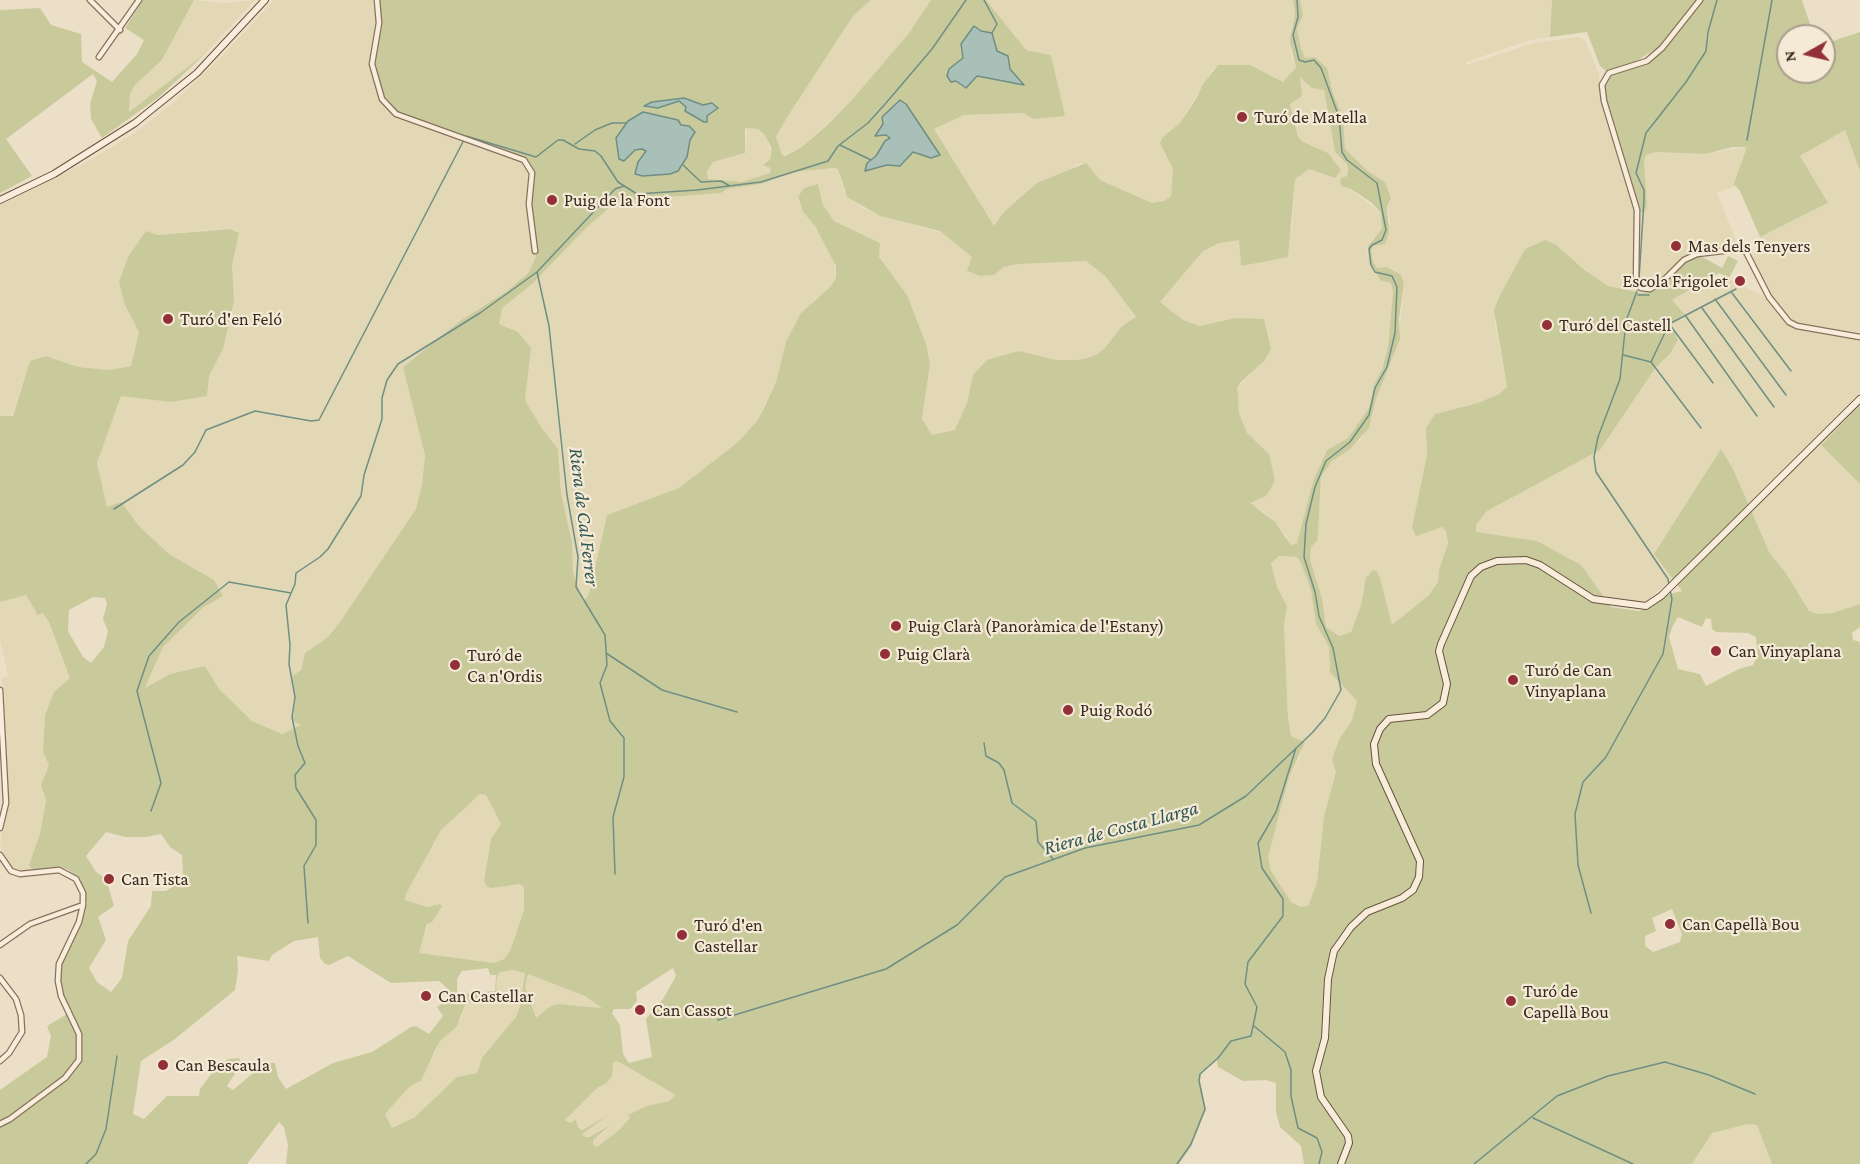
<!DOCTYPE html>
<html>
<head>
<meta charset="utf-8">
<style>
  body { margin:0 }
  #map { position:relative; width:1860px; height:1164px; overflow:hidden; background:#ecdfc7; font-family:"Crimson Pro",serif }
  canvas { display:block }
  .north { position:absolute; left:1776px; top:24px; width:60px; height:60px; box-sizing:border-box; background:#f4ead6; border:2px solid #a99d8d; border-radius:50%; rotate:262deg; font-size:16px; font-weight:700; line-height:24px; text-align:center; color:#382a20 }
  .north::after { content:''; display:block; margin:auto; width:21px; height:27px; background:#933037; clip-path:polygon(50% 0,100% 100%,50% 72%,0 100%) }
</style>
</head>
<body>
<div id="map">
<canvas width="1860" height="1164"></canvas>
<div class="north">N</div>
</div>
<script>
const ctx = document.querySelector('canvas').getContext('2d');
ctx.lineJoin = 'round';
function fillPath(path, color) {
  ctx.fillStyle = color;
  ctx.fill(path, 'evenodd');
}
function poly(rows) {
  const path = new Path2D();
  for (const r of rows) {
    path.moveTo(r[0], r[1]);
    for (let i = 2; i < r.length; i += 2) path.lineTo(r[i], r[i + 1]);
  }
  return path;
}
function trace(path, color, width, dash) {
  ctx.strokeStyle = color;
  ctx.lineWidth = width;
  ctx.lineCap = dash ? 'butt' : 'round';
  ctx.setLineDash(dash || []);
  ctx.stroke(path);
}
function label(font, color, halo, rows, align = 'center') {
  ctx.font = font + ' "Crimson Pro",serif';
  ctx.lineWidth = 4.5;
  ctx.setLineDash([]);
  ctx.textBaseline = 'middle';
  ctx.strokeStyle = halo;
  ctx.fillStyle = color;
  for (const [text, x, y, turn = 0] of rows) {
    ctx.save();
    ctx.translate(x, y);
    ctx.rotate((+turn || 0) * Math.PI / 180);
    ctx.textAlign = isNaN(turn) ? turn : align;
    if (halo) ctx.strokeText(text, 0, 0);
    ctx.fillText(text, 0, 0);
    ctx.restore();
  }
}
const farmland = poly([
  [194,0,226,3,255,0,206,53,129,112,130,94,135,85,162,60],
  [274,0,378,0,382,92,398,112,469,141,523,156,531,168,536,256,529,271,506,292,460,321,403,367,425,455,422,485,416,509,340,622,328,637,305,653,301,670,292,676,295,694,293,721,301,725,282,734,252,721,219,689,205,666,170,674,145,689,163,647,204,607,223,596,214,580,169,554,139,526,121,503,107,507,97,463,121,395,171,402,207,396,209,376,223,349,234,301,232,265,239,233,230,229,217,229,157,235,128,257,119,282,125,305,139,332,131,366,109,370,78,367,46,356,30,361,12,416,0,416,0,205,81,165,135,133,174,102,221,57],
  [871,0,931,0,909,33,851,101,802,147,782,156,776,137,786,119,853,16],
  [986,0,1293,0,1295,14,1292,25,1291,55,1296,68,1283,82,1249,65,1218,65,1212,70,1180,123,1163,137,1161,143,1173,169,1174,178,1171,196,1164,201,1152,203,1100,180,1085,163,1078,164,1004,212,994,227,934,129,964,115,1024,113,1033,119,1059,95,1051,55,1026,51],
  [1300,0,1552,0,1550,37,1530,40,1466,62,1466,65,1534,43,1579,37,1585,40,1599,74,1604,109,1635,211,1635,292,1609,286,1598,280,1555,244,1545,240,1525,249,1499,297,1495,324,1507,387,1499,394,1478,403,1435,414,1426,428,1427,455,1412,527,1430,530,1442,527,1446,531,1448,543,1439,570,1438,582,1429,595,1392,625,1380,578,1363,588,1361,605,1351,632,1339,636,1326,627,1322,598,1310,560,1311,547,1317,541,1322,477,1331,462,1360,440,1372,420,1376,399,1398,345,1404,284,1400,275,1387,267,1377,268,1373,262,1371,250,1390,221,1385,182,1369,172,1345,149,1343,117,1333,94,1329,76,1320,62,1305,58,1301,48,1297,29,1303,15],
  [1298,76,1324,90,1335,152,1347,164,1349,188,1381,213,1382,229,1380,234,1372,239,1367,253,1369,263,1381,281,1391,283,1393,292,1388,347,1382,370,1374,385,1369,408,1348,438,1327,450,1313,482,1297,543,1291,545,1286,535,1265,513,1249,503,1269,454,1247,433,1239,413,1237,388,1253,372,1200,326,1183,320,1159,302,1203,251,1219,243,1239,239,1241,266,1292,228,1295,179,1309,169,1335,178,1328,153,1303,142,1298,137,1290,104],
  [745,128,758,129,767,137,772,158,763,163,771,168,770,173,742,182,708,179,707,171,713,162,745,153,747,133],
  [1845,130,1860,171,1860,335,1797,325,1790,320,1770,296,1755,266,1753,255,1760,237,1827,204,1799,157],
  [1748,146,1735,186,1717,193,1738,245,1696,252,1683,258,1657,283,1646,287,1640,284,1638,281,1640,211,1644,213,1647,206,1644,161,1646,154,1656,152,1706,154],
  [834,168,838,169,844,192,861,207,880,216,943,233,973,257,968,272,980,276,993,275,1004,267,1019,264,1086,261,1105,276,1136,318,1122,326,1104,349,1094,356,1078,360,1056,360,1019,351,973,375,967,403,955,431,932,435,922,419,930,364,907,295,879,257,880,243,834,221,823,205,818,184,798,197,798,201,803,212,815,226,833,257,836,278,831,286,814,300,786,342,776,382,757,421,738,442,679,488,607,515,589,594,582,602,573,572,572,542,561,493,558,449,541,427,525,400,530,348,498,324,501,308,532,284,587,227,617,201,721,193,727,189,761,184,793,172],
  [1714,278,1728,280,1729,278,1763,296,1784,321,1798,329,1860,339,1860,397,1749,506,1733,469,1654,553,1673,579,1646,601,1638,603,1606,598,1488,535,1476,532,1476,525,1487,511,1600,450,1656,367,1670,354,1678,341,1670,323,1672,300],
  [1821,445,1860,484,1860,604,1832,613,1819,614,1809,611,1786,573,1770,554,1751,511],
  [1279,556,1297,557,1301,563,1311,590,1316,624,1329,647,1330,672,1357,701,1352,720,1340,738,1336,772,1324,816,1317,883,1308,906,1301,907,1291,902,1271,871,1268,857,1289,777,1298,761,1305,741,1291,736,1288,718,1284,626,1287,606,1277,587,1271,563],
  [26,595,39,615,43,613,49,622,70,678,54,692,45,715,43,752,49,765,41,785,46,800,40,834,29,865,33,870,26,871,14,870,0,847,8,783,4,688,1,678,8,676,0,639,0,602],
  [480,794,486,795,501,824,491,839,484,881,492,888,519,884,524,887,524,910,510,951,504,959,494,963,419,953,428,924,441,904,427,907,405,900,406,894,441,830],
  [513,970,525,973,520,1006,516,1017,480,1063,477,1073,457,1077,415,1117,392,1128,385,1114,410,1086,420,1082,440,1041,461,1020,466,1003,488,997,504,1000,505,993,496,989,497,976,500,972],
  [528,974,585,996,602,1008,578,1005,536,1018,525,987],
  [617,1061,676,1095,669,1101,647,1106,629,1115,630,1118,619,1130,597,1147,593,1144,593,1140,611,1127,585,1138,581,1134,607,1117,580,1130,574,1122,570,1123,565,1120,597,1088,607,1083,612,1076,613,1063],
  [1748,1124,1757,1124,1772,1164,1692,1164,1712,1132]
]);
const green = poly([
  [143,0,194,0,162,60,135,85,130,94,129,112,206,53,159,97,102,138,91,119,90,104,97,81,93,74,6,139,32,176,0,193,0,10,40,8,51,25,81,34,82,62,112,82,137,54,144,40,125,28],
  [378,0,871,0,853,16,786,119,776,137,782,155,785,156,802,147,826,126,851,101,909,33,931,0,986,0,1026,50,1051,55,1065,116,1033,119,1024,113,964,115,934,129,994,226,1004,212,1037,183,1086,163,1100,180,1152,203,1164,201,1171,196,1173,169,1160,143,1163,137,1180,123,1196,99,1203,84,1218,65,1250,65,1283,82,1291,73,1296,68,1290,41,1295,14,1293,0,1300,0,1303,15,1297,29,1301,48,1305,58,1315,57,1327,68,1333,94,1343,117,1345,149,1369,172,1385,182,1391,198,1387,207,1389,233,1385,244,1374,246,1371,250,1373,262,1377,268,1387,267,1401,275,1404,284,1399,318,1400,339,1376,399,1369,428,1350,449,1331,462,1321,477,1318,534,1317,541,1311,547,1310,560,1322,598,1326,627,1339,636,1351,632,1361,605,1366,578,1373,570,1377,571,1380,578,1392,625,1429,595,1438,582,1439,570,1448,543,1446,531,1442,527,1416,536,1412,527,1427,455,1426,428,1435,414,1478,403,1499,394,1507,387,1494,310,1499,297,1525,249,1545,240,1555,244,1586,271,1608,286,1642,293,1654,291,1684,263,1699,255,1722,268,1728,256,1738,261,1729,278,1719,273,1672,300,1684,314,1670,323,1678,340,1670,354,1656,367,1600,450,1487,511,1476,525,1476,532,1537,541,1581,565,1611,607,1639,611,1650,608,1665,595,1682,591,1654,554,1721,449,1733,469,1770,554,1786,573,1809,611,1819,614,1832,613,1860,604,1860,627,1852,633,1853,640,1860,642,1860,1164,1772,1164,1757,1125,1748,1124,1712,1133,1692,1164,1304,1164,1301,1146,1280,1127,1276,1112,1276,1083,1266,1080,1243,1081,1218,1067,1217,1060,1201,1074,1200,1081,1206,1110,1191,1147,1179,1164,286,1164,288,1145,284,1127,279,1122,247,1164,0,1164,0,1090,47,1057,51,1036,47,1026,72,1011,60,987,59,976,61,963,84,916,87,904,80,879,67,869,55,867,33,870,29,865,40,834,46,800,41,785,49,765,43,752,45,715,54,692,70,678,49,622,43,613,38,615,26,595,0,602,0,416,13,416,30,361,46,356,78,367,109,370,131,366,139,332,125,305,119,282,128,257,146,231,157,235,230,229,239,233,232,265,234,301,223,349,209,376,207,396,171,402,121,396,97,463,107,507,121,502,139,526,169,554,214,580,223,596,204,607,163,647,145,688,170,674,205,666,219,689,252,721,282,734,301,725,293,721,295,694,292,676,301,670,305,653,328,637,340,622,416,509,422,485,425,455,403,367,460,321,506,292,529,272,536,256,530,196,531,168,523,156,469,141,398,112,382,92,373,67],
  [1300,77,1312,88,1324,90,1335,152,1347,164,1348,171,1347,176,1341,178,1340,182,1343,187,1349,188,1371,202,1381,213,1382,229,1368,246,1369,263,1381,281,1391,283,1393,292,1388,347,1382,370,1374,385,1369,408,1348,438,1327,450,1313,482,1297,543,1291,545,1275,522,1250,503,1266,496,1275,481,1269,454,1247,433,1239,413,1238,395,1237,388,1241,382,1264,361,1271,349,1264,319,1236,318,1200,326,1183,320,1160,302,1203,251,1219,243,1239,240,1241,266,1288,257,1295,179,1309,169,1335,178,1341,170,1328,153,1303,142,1298,137,1290,104,1302,96],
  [745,128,758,129,765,135,771,147,771,158,763,165,771,168,770,173,742,182,708,179,707,171,713,162,745,153],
  [834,168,838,169,847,197,880,216,940,231,972,257,967,271,980,276,994,275,1004,267,1019,264,1086,261,1105,276,1136,317,1122,326,1104,349,1094,356,1078,360,1056,360,1019,351,987,360,973,375,967,403,955,430,932,435,922,419,930,364,926,344,907,295,879,257,880,243,834,221,823,205,818,184,804,188,798,197,803,212,815,226,836,266,836,278,831,286,801,313,786,342,776,382,765,406,757,421,738,442,679,488,607,515,589,594,583,602,573,572,572,542,561,493,558,449,541,427,525,400,531,348,518,332,499,324,502,308,532,284,587,227,617,201,721,193,727,189,761,184,793,172],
  [1279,556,1297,557,1301,563,1311,590,1316,624,1329,647,1330,672,1357,701,1352,720,1340,738,1332,759,1336,772,1324,816,1317,883,1308,906,1301,907,1291,902,1271,871,1268,857,1289,777,1305,742,1291,736,1288,718,1284,626,1287,606,1277,587,1271,563],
  [93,597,105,598,107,604,103,619,108,631,104,647,91,663,83,657,68,631,69,610],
  [1678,617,1702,627,1706,618,1711,619,1712,629,1716,632,1748,633,1756,637,1758,655,1753,665,1739,669,1706,686,1700,674,1678,669,1669,637,1673,625],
  [480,794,486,795,501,824,491,839,484,881,487,887,492,888,519,884,524,887,524,910,510,951,504,959,494,963,419,953,427,924,432,922,442,906,440,904,427,907,405,900,406,894,441,830],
  [106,832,125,837,146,837,161,834,170,847,182,855,183,874,179,883,166,891,152,891,151,906,128,941,122,978,111,992,97,982,89,968,106,940,98,917,114,906,106,879,96,872,86,856],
  [1672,909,1682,934,1680,942,1653,952,1645,946,1645,936,1656,931,1652,918],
  [318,937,320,958,325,964,329,965,348,956,391,983,439,981,448,989,445,1001,437,1007,443,1016,429,1034,416,1026,411,1027,372,1052,333,1063,286,1089,278,1077,275,1063,265,1063,233,1090,227,1086,241,1064,239,1058,228,1059,212,1073,200,1089,199,1096,167,1096,144,1119,133,1114,141,1061,175,1039,235,990,238,971,237,956,269,961,272,955,294,941],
  [488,968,490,975,496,975,495,991,461,994,457,991,457,979,462,971],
  [673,968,676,976,663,999,646,1019,652,1057,629,1063,623,1054,620,1025,612,1013,614,1009,630,1009,637,1001,636,992],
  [513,970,525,973,520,1006,516,1017,482,1058,477,1073,457,1077,415,1117,392,1128,385,1114,410,1086,421,1081,435,1050,440,1041,457,1026,466,1003,488,997,506,1000,506,995,496,989,497,976,500,972],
  [528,974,585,996,602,1008,558,1004,551,1006,536,1018,525,987],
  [617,1061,676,1095,669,1101,647,1106,628,1115,630,1118,619,1130,597,1147,593,1144,593,1140,611,1125,589,1137,585,1137,582,1134,607,1116,582,1130,578,1127,576,1120,570,1123,565,1120,597,1088,607,1083,612,1076,613,1063],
  [1552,0,1696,0,1659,47,1636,61,1606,71,1600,66,1587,32,1550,37],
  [1702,0,1802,0,1814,36,1788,36,1788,72,1824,72,1824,44,1860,32,1860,171,1845,130,1800,156,1828,203,1760,237,1740,191,1734,184,1747,147,1732,147,1706,154,1656,152,1646,155,1644,161,1647,206,1644,213,1640,211,1606,101,1604,85,1610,75,1647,62],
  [1860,405,1860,484,1821,445]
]);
const water = poly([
  [974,26,981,31,992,33,997,51,1008,56,1010,69,1024,85,977,76,966,88,956,81,951,82,947,76,949,69,963,58,961,44,974,26],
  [684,98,703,105,712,103,718,108,707,116,707,122,704,122,685,111,686,107,679,101,658,108,644,106,652,102,684,98],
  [900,100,906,104,940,155,931,158,913,152,900,166,887,165,865,171,867,163,876,156,885,141,890,138,886,135,875,136,883,124,882,117,900,100],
  [643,112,678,120,681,125,689,126,695,132,690,140,687,157,678,171,670,174,643,176,635,174,638,162,646,151,642,149,635,150,624,161,619,159,616,138,628,121,643,112]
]);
const stream = poly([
  [984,0,997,24,992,33],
  [1747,140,1772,0],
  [575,144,595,130,612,123,626,123],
  [840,145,871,160],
  [683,165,701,182,721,181,730,186],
  [1639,279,1644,200,1644,190,1636,173,1646,133,1686,82,1706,51,1708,32,1717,0],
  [1637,291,1626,321,1620,379,1598,437,1594,457,1596,472,1668,579,1669,585],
  [1732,293,1791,371],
  [1638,295,1649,295],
  [1715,299,1786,395],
  [1702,308,1774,407],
  [1685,315,1757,416],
  [1670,325,1713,383],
  [1623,355,1651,362,1669,324,1736,289],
  [1651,362,1701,428],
  [114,509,183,465,195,452,206,430,255,411,311,421,319,420,466,136,536,157,558,140,563,140,579,149,595,151,601,156,618,182,637,194,697,190,761,182,828,161,838,146,868,123,886,103,932,49,966,0],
  [606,653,662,690,737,712],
  [984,743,986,756,999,763,1004,770,1012,803,1036,821,1038,842,1053,859],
  [151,811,161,783,137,691,149,656,179,622,229,582,291,593],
  [615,874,613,817,624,777,624,738,610,721,600,683,607,665,605,635,576,587,578,557,567,495,549,326,537,272,615,189,624,186],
  [1591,913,1578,865,1575,814,1583,782,1606,757,1663,654,1672,599,1670,590],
  [308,923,304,866,316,845,316,820,296,788,295,775,305,763,298,746,292,717,295,697,289,664,290,645,286,605,295,584,296,573,320,557,328,549,361,496,364,475,382,419,382,398,387,380,398,364,480,313,537,272],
  [718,1020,886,969,957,925,1005,877,1085,848,1199,825,1246,796,1312,733,1325,718,1341,690,1333,648,1319,616,1315,592,1304,557,1306,524,1315,487,1326,461,1350,442,1369,415,1375,388,1387,367,1395,333,1397,287,1392,276,1375,272,1371,265,1369,249,1372,245,1382,240,1386,230,1377,183,1347,160,1342,152,1339,117,1321,68,1314,60,1305,62,1299,60,1293,35,1298,17,1297,0],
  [1254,1026,1285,1052,1291,1070,1291,1096,1298,1128,1317,1138,1322,1152,1319,1164],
  [1533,1118,1633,1164],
  [86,1164,96,1154,106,1129,117,1056],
  [1177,1164,1191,1144,1205,1109,1199,1081,1200,1074,1218,1058,1231,1041,1251,1036,1257,1007,1245,984,1248,962,1283,916,1283,899,1262,868,1258,843,1276,812,1296,748],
  [1474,1164,1557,1096,1608,1076,1665,1062,1709,1075,1755,1094]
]);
const street = poly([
  [90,0,120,30],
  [377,0,379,23,372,64,382,99,396,114,524,160,532,173,529,204,535,251],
  [1700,0,1662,48,1647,61,1609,73,1602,85,1604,101,1637,210,1636,282,1641,288,1650,289,1663,281,1684,260,1697,254,1739,249,1746,252,1769,297,1789,322,1797,326,1860,337],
  [99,57,139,0],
  [0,690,6,803,0,828],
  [0,855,11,871,20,874,59,870,76,879,83,893,83,905,30,924,0,945],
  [0,978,16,999,21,1015,22,1032,9,1053,0,1061],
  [0,1124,10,1119,65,1078,79,1060,79,1034,61,996,58,981,59,964,79,922,83,905]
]);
const secondary = poly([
  [0,200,54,174,135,123,197,73,265,0],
  [1341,1164,1349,1143,1348,1136,1321,1097,1316,1071,1325,1038,1328,979,1334,951,1351,927,1367,912,1402,898,1413,890,1419,877,1420,861,1376,764,1374,744,1380,729,1389,719,1427,715,1443,703,1447,684,1439,651,1441,644,1471,576,1481,567,1497,561,1526,560,1540,565,1593,599,1646,606,1661,596,1860,399]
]);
const markers = [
  [1242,117,6,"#933037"],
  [552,200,6,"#933037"],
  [1676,246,6,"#933037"],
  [1740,281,6,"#933037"],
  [168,319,6,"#933037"],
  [1547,325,6,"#933037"],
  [896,626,6,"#933037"],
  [1716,651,6,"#933037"],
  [885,654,6,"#933037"],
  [455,665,6,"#933037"],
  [1513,680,6,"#933037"],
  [1068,710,6,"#933037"],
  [109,879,6,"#933037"],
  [1670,924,6,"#933037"],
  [682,935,6,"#933037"],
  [426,996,6,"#933037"],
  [1511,1001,6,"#933037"],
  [640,1010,6,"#933037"],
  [163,1065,6,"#933037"]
];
const poiNames = [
  ["Turó de Matella",1254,117],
  ["Puig de la Font",564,200],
  ["Mas dels Tenyers",1688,246],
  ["Escola Frigolet",1728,281,"right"],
  ["Turó d'en Feló",180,319],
  ["Turó del Castell",1559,325],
  ["Puig Clarà (Panoràmica de l'Estany)",908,626],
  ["Can Vinyaplana",1728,651],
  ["Puig Clarà",897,654],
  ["Turó de",467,655],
  ["Ca n'Ordis",467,676],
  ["Turó de Can",1525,670],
  ["Vinyaplana",1525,691],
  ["Puig Rodó",1080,710],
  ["Can Tista",121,879],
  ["Can Capellà Bou",1682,924],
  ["Turó d'en",694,925],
  ["Castellar",694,946],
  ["Turó de",1523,991],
  ["Capellà Bou",1523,1012],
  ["Can Castellar",438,996],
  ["Can Cassot",652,1010],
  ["Can Bescaula",175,1065]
];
const waterNames = [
  ["Riera de Cal Ferrer",584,517,83],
  ["Riera de Costa Llarga",1121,828,-15]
];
fillPath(farmland, '#e2d8b5');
fillPath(green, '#c8ca9b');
fillPath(water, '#a8c0b8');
trace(water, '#6f8f85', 1.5);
trace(stream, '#6f8f85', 1.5);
trace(street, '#87715d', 7);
trace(secondary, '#695240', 8);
trace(street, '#f7edda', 4.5);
trace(secondary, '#f7edda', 6);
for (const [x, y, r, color] of markers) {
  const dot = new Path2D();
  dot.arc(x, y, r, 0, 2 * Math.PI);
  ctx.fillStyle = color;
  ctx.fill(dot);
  trace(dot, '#f4ead6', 2);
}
label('18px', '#382a20', '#f4ead6', poiNames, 'left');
label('italic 20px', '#305752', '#f4ead6', waterNames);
</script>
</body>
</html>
